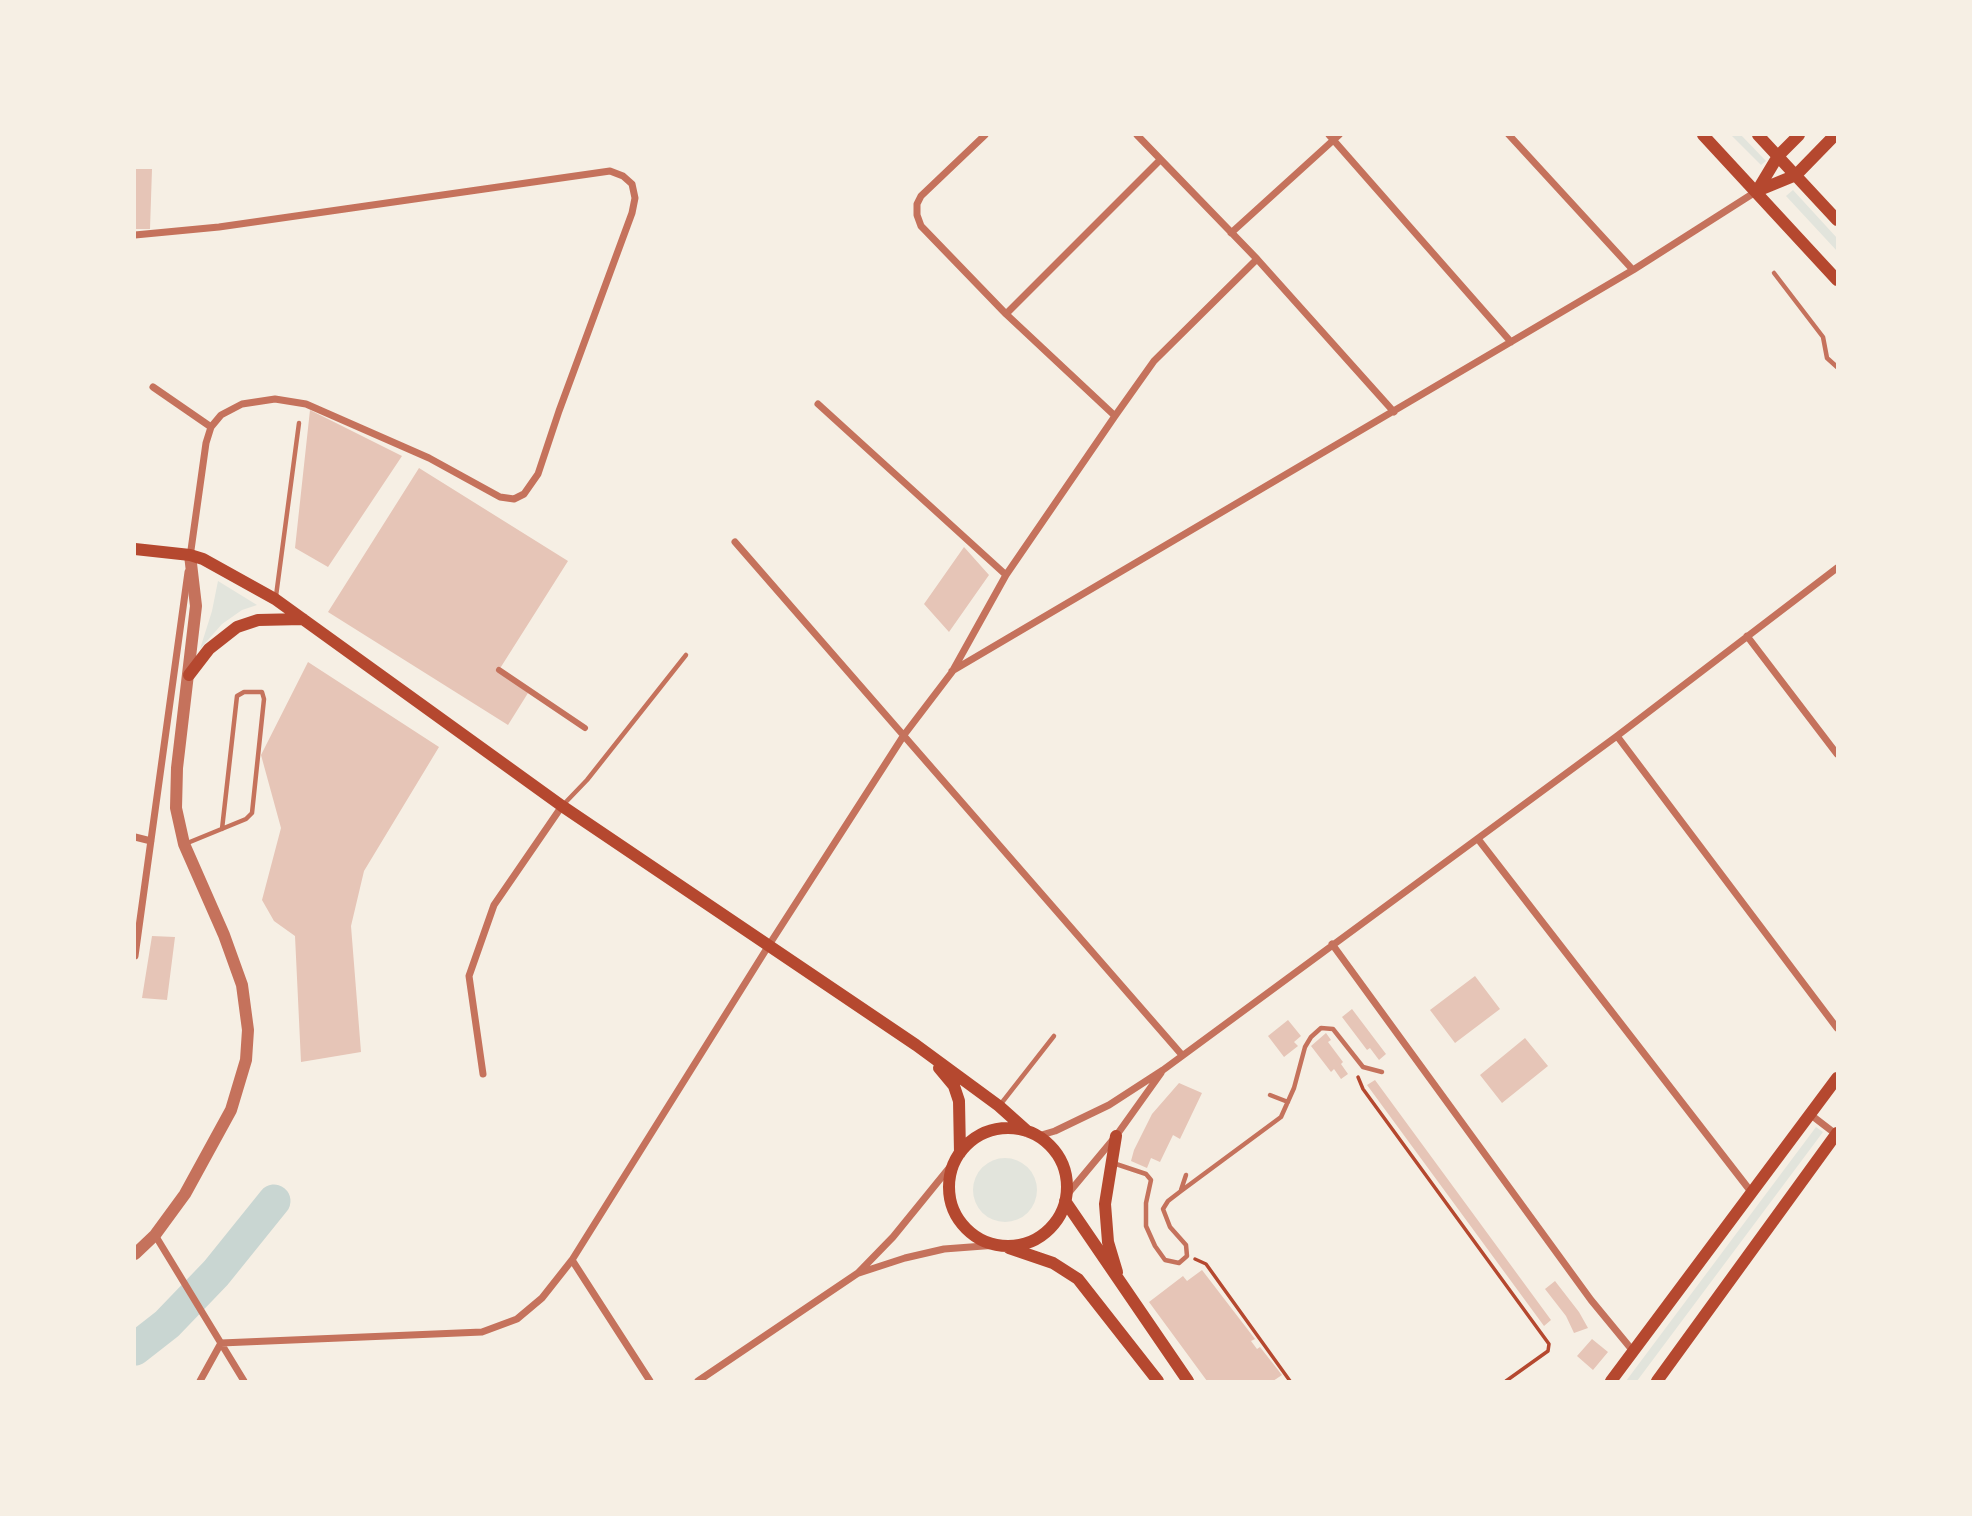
<!DOCTYPE html>
<html>
<head>
<meta charset="utf-8">
<style>
  body { margin:0 }
  #map { position:relative; width:1972px; height:1516px; overflow:hidden; background:#f6efe4; font-family:Raleway,sans-serif }
  canvas { display:block }
  .frame { position:absolute; inset:0; border:136px solid #f6efe4; pointer-events:none }
</style>
</head>
<body>
<div id="map">
<canvas width="1972" height="1516"></canvas>
<div class="frame"></div>
</div>
<script>
const ctx = document.querySelector('canvas').getContext('2d');
ctx.lineJoin = 'round';
function fillPath(path, color) {
  ctx.fillStyle = color;
  ctx.fill(path, 'evenodd');
}
function poly(rows) {
  const path = new Path2D();
  for (const r of rows) {
    if (r.length === 3) {
      path.moveTo(r[0] + r[2], r[1]);
      path.arc(r[0], r[1], r[2], 0, 2 * Math.PI);
      continue;
    }
    path.moveTo(r[0], r[1]);
    for (let i = 2; i < r.length; i += 2) path.lineTo(r[i], r[i + 1]);
  }
  return path;
}
function trace(path, color, width, dash) {
  ctx.strokeStyle = color;
  ctx.lineWidth = width;
  ctx.lineCap = dash ? 'butt' : 'round';
  ctx.setLineDash(dash || []);
  ctx.stroke(path);
}
const green = poly([
  [1731,135,1741,135,1766,161,1761,165],
  [1793,190,1837,238,1837,251,1786,196],
  [218,581,257,605,242,610,222,624,200,649,212,611],
  [1816,1127,1823,1132,1637,1381,1626,1381],
  [1005,1190,32]
]);
const river = poly([
  [135,1349,167,1324,216,1273,274,1201]
]);
const building = poly([
  [135,169,152,169,150,229,135,229],
  [310,410,402,456,328,567,295,548],
  [419,468,568,561,499,670,528,693,508,725,328,612],
  [964,547,989,575,949,632,924,604],
  [308,662,439,747,364,871,351,926,361,1052,301,1062,295,936,274,921,262,900,281,828,261,755],
  [152,936,175,937,167,1000,142,998],
  [1475,976,1500,1009,1455,1043,1430,1010],
  [1352,1009,1386,1054,1379,1060,1370,1048,1367,1050,1342,1017],
  [1288,1020,1301,1036,1294,1042,1298,1046,1284,1057,1268,1036],
  [1326,1033,1331,1040,1328,1042,1343,1062,1341,1064,1348,1074,1341,1079,1334,1069,1331,1072,1311,1046],
  [1525,1038,1548,1066,1502,1103,1480,1075],
  [1375,1080,1551,1320,1544,1326,1367,1085],
  [1179,1083,1202,1093,1180,1139,1173,1135,1160,1162,1151,1158,1147,1168,1131,1161,1134,1150,1152,1114],
  [1202,1270,1255,1339,1251,1341,1257,1349,1260,1347,1282,1375,1273,1381,1207,1381,1149,1302,1183,1276,1187,1281],
  [1555,1281,1579,1312,1588,1328,1574,1333,1566,1316,1545,1289],
  [1592,1339,1608,1352,1593,1370,1577,1356]
]);
const path = poly([
  [1358,1077,1363,1089,1549,1344,1548,1351,1506,1381],
  [1195,1259,1206,1264,1290,1381]
]);
const service = poly([
  [1774,273,1823,337,1827,358,1837,367],
  [276,596,299,423],
  [563,805,587,780,686,655],
  [185,844,246,819,252,813,264,699,262,692,244,692,237,696,222,829],
  [1270,1095,1288,1102],
  [1000,1105,1054,1036],
  [1113,1163,1146,1174,1151,1180,1146,1203,1146,1226,1155,1246,1165,1260,1179,1263,1187,1256,1186,1245,1170,1227,1163,1209,1168,1201,1181,1191,1281,1117,1294,1088,1305,1047,1311,1037,1321,1028,1333,1029,1363,1067,1382,1072],
  [1181,1190,1186,1175]
]);
const pedestrian = poly([
  [499,670,585,728]
]);
const minor = poly([
  [985,135,921,196,917,204,917,215,921,226,1006,314,1115,416],
  [1137,135,1257,259,1394,412],
  [1329,135,1511,342],
  [1509,135,1633,270],
  [1231,233,1339,135],
  [135,235,219,227,610,171,623,176,632,184,635,198,632,213,559,411,538,474,524,494,514,499,500,497,429,458,306,404,275,399,242,404,221,415,211,427,206,443,190,557],
  [1006,314,1160,160],
  [153,387,211,427],
  [818,404,1006,575],
  [735,542,1182,1055],
  [1747,636,1837,754],
  [952,671,1633,270,1757,191],
  [1617,736,1837,1028],
  [135,837,151,841],
  [1478,839,1752,1193],
  [1332,944,1591,1300,1633,1351],
  [135,956,188,572],
  [483,1074,469,976,494,905,562,806],
  [1811,1115,1837,1135],
  [1038,1136,1055,1131,1109,1105,1163,1070,1617,736,1837,568],
  [1066,1196,1116,1136,1161,1073],
  [155,1235,244,1381],
  [572,1260,650,1381],
  [859,1273,905,1258,944,1249,997,1245],
  [221,1343,482,1332,517,1319,542,1298,572,1260,769,945,904,735,952,672,1006,575,1115,416,1154,361,1257,259],
  [200,1381,221,1343],
  [698,1381,858,1273,893,1237,954,1162]
]);
const tertiary = poly([
  [135,1254,155,1235,185,1194,231,1110,246,1060,248,1030,242,985,224,935,184,844,176,808,177,768,196,606,190,555]
]);
const secondary = poly([
  [1703,135,1837,280],
  [1758,135,1837,220],
  [1757,191,1796,175,1835,135],
  [1757,191,1778,156,1799,135],
  [135,549,190,555,203,559,275,599,562,806,916,1045,999,1106,1027,1131],
  [189,675,209,649,237,627,258,620,303,619],
  [939,1068,954,1086,959,1101,960,1153],
  [1008,1187,59],
  [1116,1136,1105,1204,1108,1242,1117,1272],
  [1065,1201,1188,1381],
  [1009,1248,1053,1263,1078,1279,1158,1381],
  [1611,1381,1837,1078],
  [1657,1381,1837,1133]
]);
fillPath(green, '#e2e4dc');
trace(river, '#c9d6d2', 33);
fillPath(building, '#e6c5b7');
trace(path, '#b5482f', 3.5);
trace(service, '#c5725c', 4.5);
trace(pedestrian, '#c5725c', 6);
trace(minor, '#c5725c', 7);
trace(tertiary, '#c5725c', 12);
trace(secondary, '#b5482f', 12);
</script>
</body>
</html>
